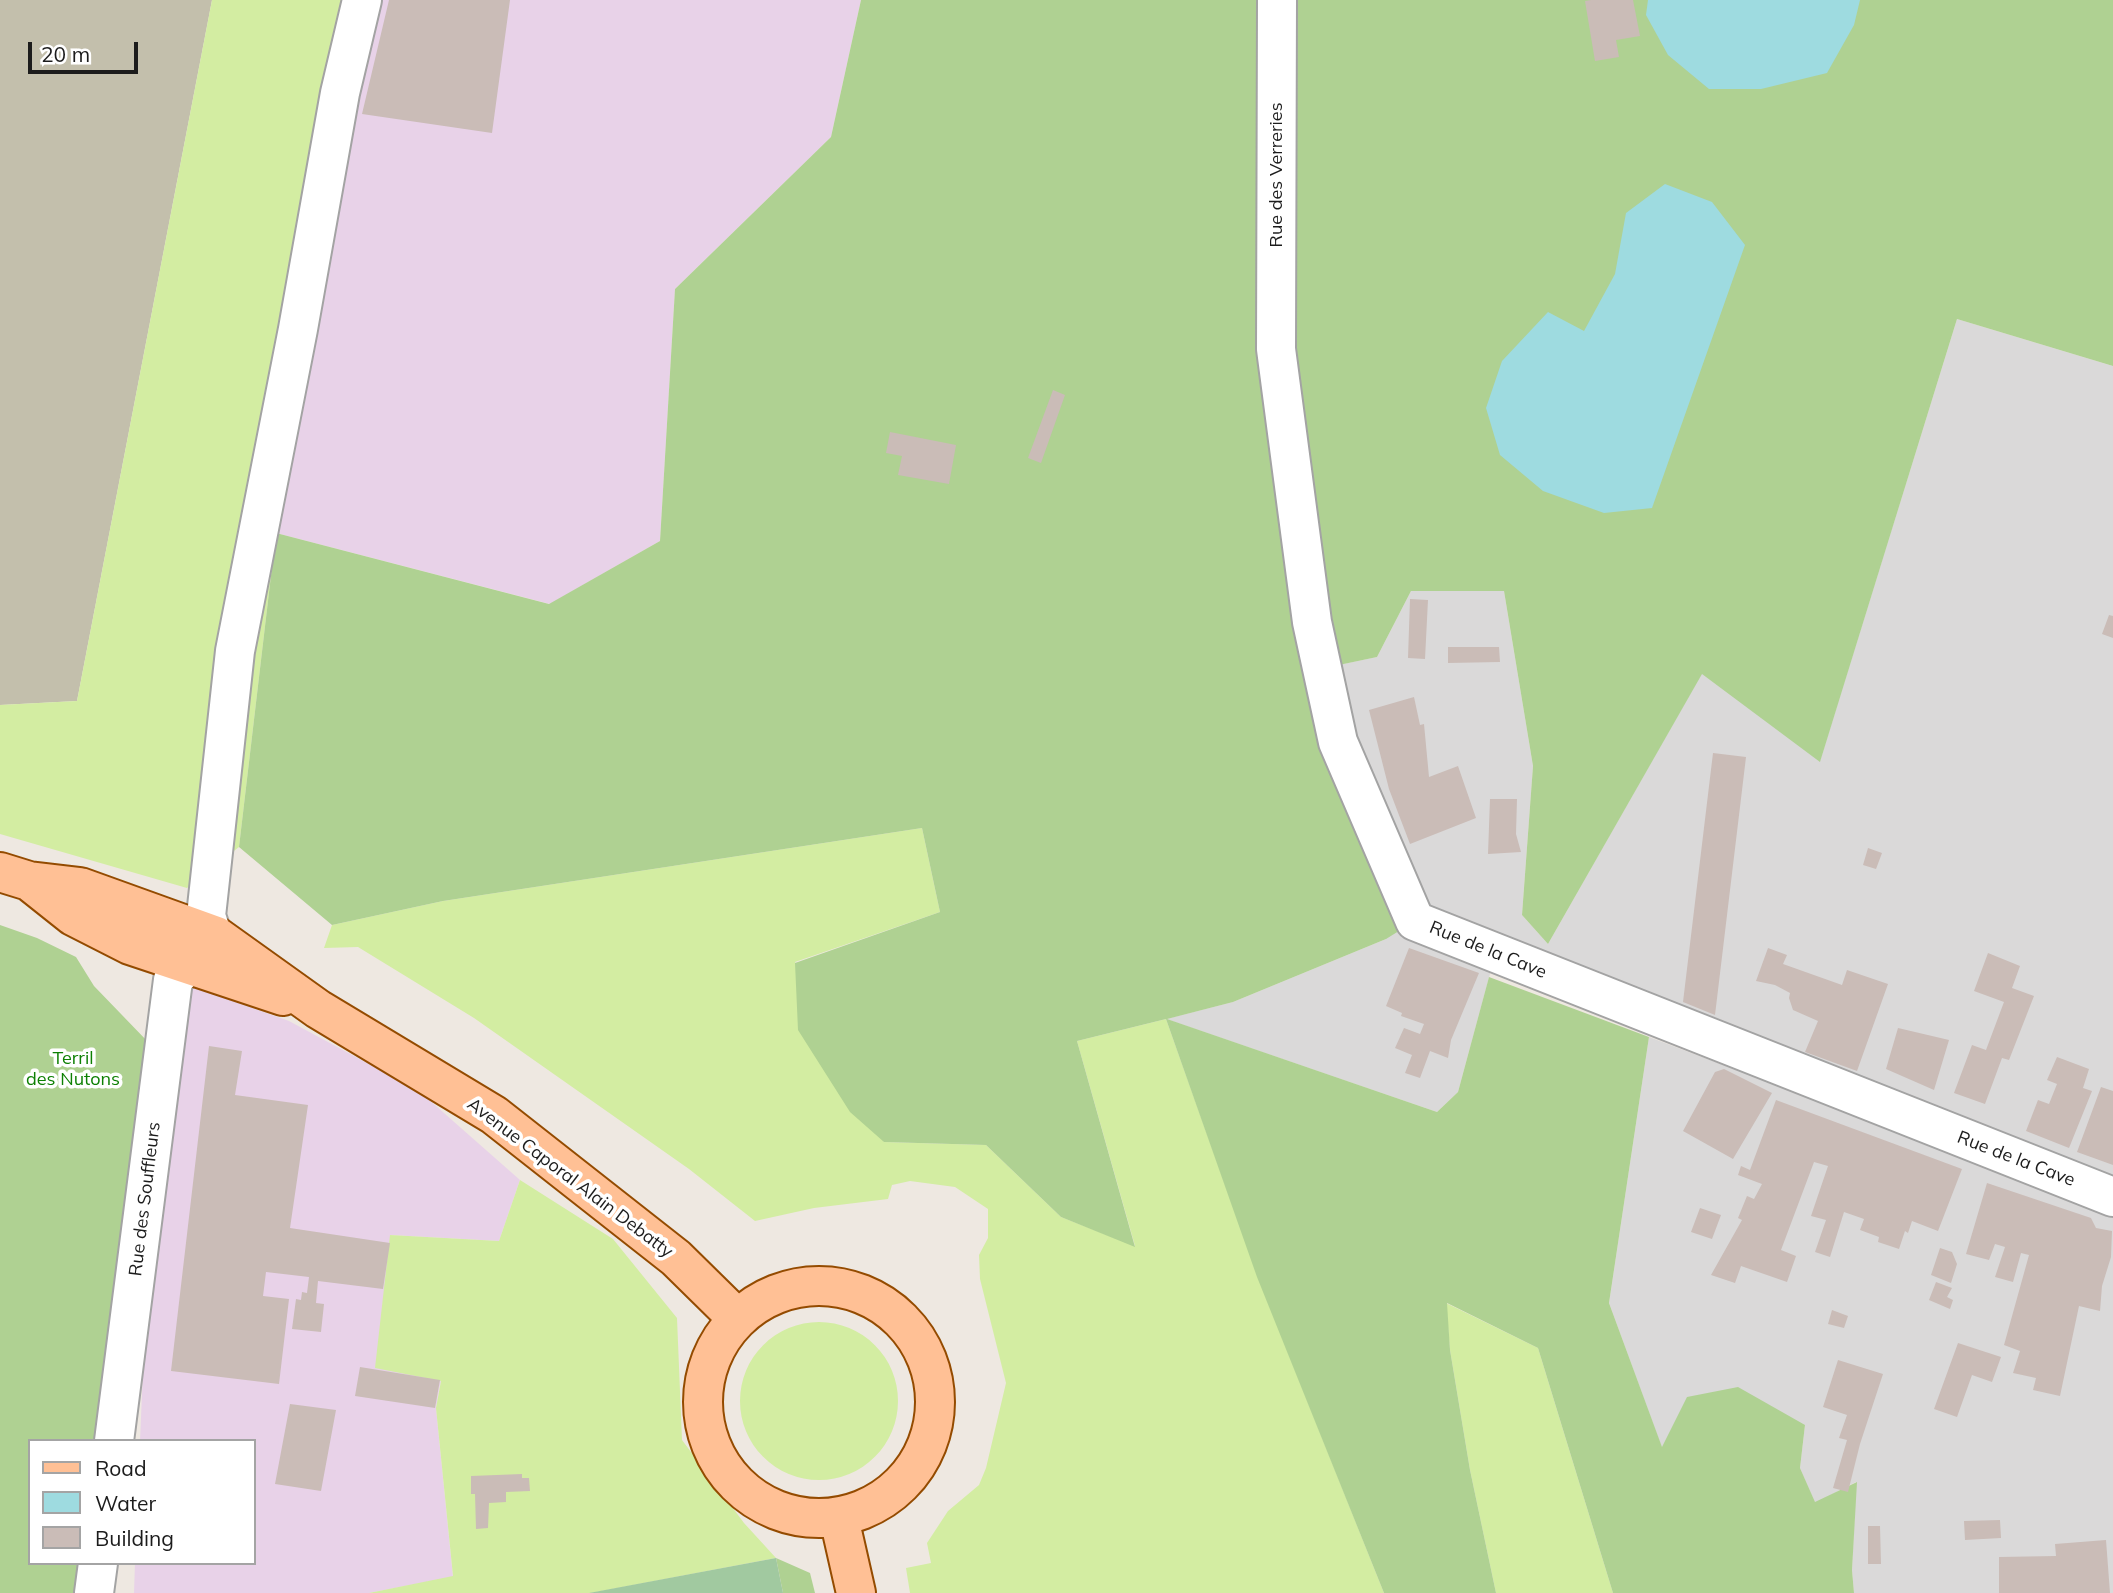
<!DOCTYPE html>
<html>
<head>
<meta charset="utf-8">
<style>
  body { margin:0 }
  #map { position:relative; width:2113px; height:1593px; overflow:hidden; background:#eee8e1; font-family:Mulish,sans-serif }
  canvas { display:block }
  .legend { position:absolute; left:28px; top:1439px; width:228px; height:126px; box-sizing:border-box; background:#fff; border:2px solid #a4a4a4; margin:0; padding:9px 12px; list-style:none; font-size:21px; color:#1c1c1c }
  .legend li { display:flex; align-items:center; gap:14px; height:35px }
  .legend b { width:35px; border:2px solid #a4a4a4 }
  .scale { position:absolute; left:28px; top:42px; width:110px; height:32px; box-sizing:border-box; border:4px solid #1c1c1c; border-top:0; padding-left:9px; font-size:21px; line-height:24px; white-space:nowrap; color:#1c1c1c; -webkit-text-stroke:5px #fff; paint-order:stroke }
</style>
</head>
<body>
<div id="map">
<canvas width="2113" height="1593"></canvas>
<ul class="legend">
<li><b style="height:9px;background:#ffc095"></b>Road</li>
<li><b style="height:19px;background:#9edbe0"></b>Water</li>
<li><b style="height:19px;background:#cabcb7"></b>Building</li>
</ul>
<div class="scale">20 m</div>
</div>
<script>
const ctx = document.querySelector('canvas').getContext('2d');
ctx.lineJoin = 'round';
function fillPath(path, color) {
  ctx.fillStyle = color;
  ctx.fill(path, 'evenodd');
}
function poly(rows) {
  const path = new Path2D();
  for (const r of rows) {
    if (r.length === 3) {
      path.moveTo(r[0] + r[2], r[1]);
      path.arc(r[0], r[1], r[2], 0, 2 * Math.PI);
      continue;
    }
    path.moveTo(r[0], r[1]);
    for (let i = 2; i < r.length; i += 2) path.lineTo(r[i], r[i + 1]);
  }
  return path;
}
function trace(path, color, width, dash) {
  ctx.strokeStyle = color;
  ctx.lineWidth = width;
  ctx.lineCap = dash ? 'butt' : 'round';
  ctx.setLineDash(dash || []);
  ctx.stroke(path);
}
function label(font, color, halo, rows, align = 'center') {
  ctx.font = font + ' Mulish,sans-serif';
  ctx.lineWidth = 7;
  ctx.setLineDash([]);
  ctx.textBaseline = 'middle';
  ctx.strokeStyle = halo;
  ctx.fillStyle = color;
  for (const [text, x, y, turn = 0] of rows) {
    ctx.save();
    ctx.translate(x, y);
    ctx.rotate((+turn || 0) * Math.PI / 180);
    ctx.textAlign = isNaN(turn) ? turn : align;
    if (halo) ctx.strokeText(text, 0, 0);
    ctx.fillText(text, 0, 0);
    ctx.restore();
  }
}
const residential = poly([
  [1957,319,2113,366,2113,1188,1494,959,1458,1092,1437,1112,1166,1019,1233,1002,1386,939,1333,666,1377,657,1411,591,1504,591,1533,766,1522,915,1548,944,1702,673,1820,761],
  [1649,1037,2113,1212,2113,1593,1854,1593,1852,1570,1856,1482,1815,1503,1800,1468,1805,1425,1662,1448,1609,1303]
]);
const industrial = poly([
  [353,0,861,0,831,137,675,289,660,541,550,604,276,533],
  [173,980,289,1021,419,1091,520,1180,499,1241,390,1235,441,1380,436,1408,453,1577,369,1593,134,1593,135,1563,254,1563,254,1441,140,1441,153,1134]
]);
const construction = poly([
  [0,0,212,0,77,701,0,705]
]);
const grass = poly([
  [212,0,353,0,276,533,239,847,187,888,0,834,0,705,77,701],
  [922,828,940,912,795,962,884,1142,986,1145,1061,1217,1135,1246,1077,1041,1166,1019,1258,1277,1384,1593,910,1593,906,1568,931,1563,927,1543,948,1511,979,1485,986,1468,1006,1383,980,1279,979,1255,988,1238,988,1209,955,1187,910,1181,892,1185,888,1199,814,1208,755,1221,689,1169,474,1018,358,947,324,948,332,925,443,901],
  [520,1180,613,1239,677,1318,682,1440,744,1523,776,1558,591,1593,369,1593,453,1576,436,1408,441,1381,375,1368,390,1235,499,1241],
  [1446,1303,1538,1348,1613,1593,1496,1593,1470,1470,1450,1350],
  [819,1401,79]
]);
const forest = poly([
  [861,0,2113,0,2113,366,1957,319,1820,762,1702,674,1548,944,1522,915,1533,766,1504,591,1411,591,1377,657,1334,666,1415,921,1386,939,1233,1002,1167,1019,1437,1112,1458,1092,1489,977,1649,1037,1609,1303,1662,1447,1687,1397,1738,1387,1805,1425,1800,1468,1815,1502,1857,1482,1852,1570,1854,1593,1613,1593,1538,1348,1447,1303,1450,1350,1470,1470,1496,1593,1384,1593,1257,1277,1166,1019,1077,1041,1135,1247,1061,1217,986,1145,884,1142,850,1112,798,1030,795,963,940,912,922,828,443,901,332,925,239,847,276,533,549,604,660,541,675,289,831,137],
  [0,925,37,938,76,957,94,986,149,1043,102,1441,30,1441,30,1563,86,1563,82,1593,0,1593],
  [776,1558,810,1573,815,1593,783,1593]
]);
const cemetery = poly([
  [776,1558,783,1593,589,1593]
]);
const water = poly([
  [1648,0,1860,0,1854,25,1827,73,1761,89,1709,89,1668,55,1646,15],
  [1665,184,1712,202,1745,245,1652,508,1604,513,1543,491,1500,455,1486,408,1502,361,1548,312,1584,331,1615,274,1626,213]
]);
const building = poly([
  [389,0,510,0,492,133,362,114],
  [1591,0,1633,0,1640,36,1616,40,1619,57,1595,61,1585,1],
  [1053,390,1065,395,1041,463,1028,458],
  [890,432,956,445,949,484,898,475,902,456,886,453],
  [1410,599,1428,600,1425,659,1408,658],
  [2109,615,2113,616,2113,638,2102,634],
  [1448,647,1499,647,1500,662,1448,663],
  [1414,697,1420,725,1424,724,1429,777,1458,766,1476,818,1410,844,1389,789,1369,710],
  [1713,753,1746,757,1715,1015,1683,1002],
  [1490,799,1517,799,1516,834,1521,852,1488,854],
  [1868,848,1882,853,1876,869,1863,865],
  [1409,948,1479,973,1451,1040,1448,1058,1430,1051,1420,1078,1405,1073,1412,1055,1395,1048,1404,1028,1420,1034,1424,1024,1401,1016,1402,1013,1386,1006],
  [1768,948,1787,955,1783,964,1842,985,1847,970,1888,984,1857,1071,1805,1052,1818,1021,1793,1010,1789,998,1790,993,1775,985,1756,981],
  [1988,953,2020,966,2012,988,2034,996,2009,1060,2002,1058,1985,1104,1954,1093,1972,1045,1986,1050,2004,1002,1974,991],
  [1898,1028,1949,1040,1934,1090,1886,1069],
  [209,1046,242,1051,235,1095,308,1105,290,1228,390,1243,383,1289,318,1281,316,1303,324,1304,321,1332,292,1329,296,1299,301,1300,302,1292,307,1293,309,1277,266,1272,263,1296,289,1299,279,1384,171,1371],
  [2057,1057,2089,1069,2083,1088,2092,1091,2069,1148,2026,1131,2038,1100,2049,1104,2057,1084,2047,1080],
  [1724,1069,1772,1093,1733,1159,1683,1131,1715,1072],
  [2101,1087,2113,1091,2113,1165,2077,1152],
  [1776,1100,1962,1169,1938,1231,1912,1221,1908,1233,1905,1231,1899,1249,1878,1242,1879,1237,1860,1230,1864,1219,1844,1212,1830,1257,1815,1252,1826,1220,1811,1216,1828,1166,1814,1162,1781,1250,1796,1256,1787,1282,1741,1266,1735,1283,1711,1275,1742,1220,1738,1218,1747,1196,1754,1199,1762,1184,1738,1175,1741,1166,1750,1170],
  [1987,1183,2091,1218,2096,1228,2112,1231,2111,1257,2102,1286,2100,1311,2079,1306,2060,1396,2033,1390,2036,1378,2013,1373,2020,1351,2004,1345,2029,1255,2021,1253,2013,1282,1995,1277,2005,1247,1995,1244,1989,1260,1966,1254],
  [1700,1208,1721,1215,1712,1239,1691,1232],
  [1940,1248,1952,1252,1957,1264,1951,1283,1931,1275],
  [1936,1282,1952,1288,1947,1297,1953,1300,1950,1309,1929,1300],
  [1832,1310,1848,1316,1844,1328,1828,1324],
  [1958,1343,2001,1357,1992,1382,1972,1375,1957,1417,1934,1409],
  [1838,1360,1883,1374,1860,1444,1848,1492,1833,1488,1847,1440,1839,1438,1847,1415,1823,1407],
  [360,1367,440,1380,435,1408,355,1396],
  [290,1404,336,1410,321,1491,275,1484],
  [522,1474,522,1478,529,1478,530,1491,506,1492,506,1502,489,1503,488,1528,476,1529,475,1494,471,1494,471,1476],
  [2000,1520,2001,1538,1965,1540,1964,1521],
  [1868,1526,1880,1526,1881,1564,1868,1564],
  [2106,1540,2110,1593,1999,1593,1999,1557,2056,1556,2055,1544]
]);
const minor = poly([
  [1277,0,1276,349,1312,622,1338,742,1415,921,2113,1197],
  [212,934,206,916,235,651,298,329,340,93,362,0],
  [114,1441,173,980,188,964],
  [94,1593,98,1563]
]);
const major = poly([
  [0,872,29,881,80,887,216,936,318,1009,494,1115,676,1258,738,1319],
  [29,881,73,916,130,945,283,996],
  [819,1402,116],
  [839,1518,856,1593]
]);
const streetNames = [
  ["Rue des Verreries",1277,175,-90],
  ["Rue de la Cave",1488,950,22],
  ["Rue de la Cave",2016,1159,21],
  ["Avenue Caporal Alain Debatty",570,1178,37],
  ["Rue des Souffleurs",145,1199,-83]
];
const parkNames = [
  ["Terril",73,1059],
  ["des Nutons",73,1080]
];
fillPath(residential, '#dad9d9');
fillPath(industrial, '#e8d2e8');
fillPath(construction, '#c3bfac');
fillPath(grass, '#d3eda2');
fillPath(forest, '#afd192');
fillPath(cemetery, '#a1c9a0');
fillPath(water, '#9edbe0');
fillPath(building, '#cabcb7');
trace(minor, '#a3a3a3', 42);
trace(major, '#944b00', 42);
trace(minor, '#fff', 38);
trace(major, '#ffc095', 38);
label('18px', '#1c1c1c', '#fff', streetNames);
label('18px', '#0e8004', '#fff', parkNames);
</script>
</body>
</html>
